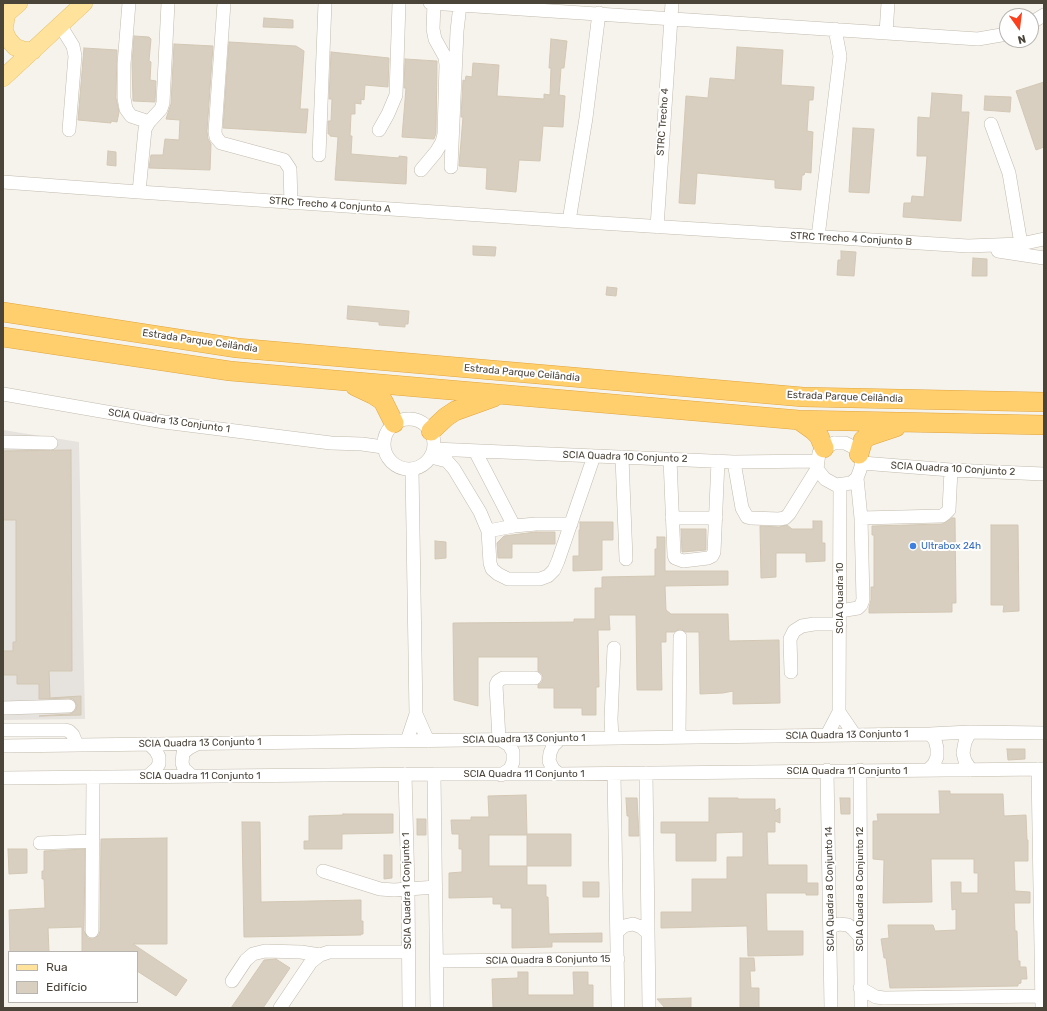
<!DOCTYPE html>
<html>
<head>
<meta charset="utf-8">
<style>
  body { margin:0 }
  #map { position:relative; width:1047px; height:1011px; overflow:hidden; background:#f6f3ec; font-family:Rubik,sans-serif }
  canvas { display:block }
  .frame { position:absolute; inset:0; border:4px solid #4b4439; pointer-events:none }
  .legend { position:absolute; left:8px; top:951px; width:130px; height:52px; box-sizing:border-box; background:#fff; border:1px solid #b7b4b0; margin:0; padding:5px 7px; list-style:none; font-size:12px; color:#4b4439 }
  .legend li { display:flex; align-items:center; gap:8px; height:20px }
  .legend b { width:20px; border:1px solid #b7b4b0 }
  .north { position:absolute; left:999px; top:8px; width:40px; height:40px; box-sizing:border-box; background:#fff; border:1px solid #b7b4b0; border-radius:50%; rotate:166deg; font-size:11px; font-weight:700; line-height:16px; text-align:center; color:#4b4439 }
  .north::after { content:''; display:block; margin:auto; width:14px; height:18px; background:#fc3f1d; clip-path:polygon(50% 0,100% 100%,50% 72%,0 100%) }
</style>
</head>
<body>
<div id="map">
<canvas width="1047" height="1011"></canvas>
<div class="frame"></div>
<ul class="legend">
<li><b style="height:5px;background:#ffe39c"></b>Rua</li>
<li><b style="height:11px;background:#d8cfc1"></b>Edifício</li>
</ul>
<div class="north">N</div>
</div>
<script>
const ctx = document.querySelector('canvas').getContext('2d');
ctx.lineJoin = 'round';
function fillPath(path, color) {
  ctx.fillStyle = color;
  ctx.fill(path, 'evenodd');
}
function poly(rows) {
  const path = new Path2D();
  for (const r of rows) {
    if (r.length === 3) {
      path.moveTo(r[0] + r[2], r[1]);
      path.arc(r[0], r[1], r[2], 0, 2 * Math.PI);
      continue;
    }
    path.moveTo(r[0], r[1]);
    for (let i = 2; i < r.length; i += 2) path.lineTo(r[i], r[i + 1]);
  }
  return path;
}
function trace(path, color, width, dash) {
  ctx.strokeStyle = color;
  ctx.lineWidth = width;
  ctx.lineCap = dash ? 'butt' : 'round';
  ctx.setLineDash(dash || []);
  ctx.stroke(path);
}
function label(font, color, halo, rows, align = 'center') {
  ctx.font = font + ' Rubik,sans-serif';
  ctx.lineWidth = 4;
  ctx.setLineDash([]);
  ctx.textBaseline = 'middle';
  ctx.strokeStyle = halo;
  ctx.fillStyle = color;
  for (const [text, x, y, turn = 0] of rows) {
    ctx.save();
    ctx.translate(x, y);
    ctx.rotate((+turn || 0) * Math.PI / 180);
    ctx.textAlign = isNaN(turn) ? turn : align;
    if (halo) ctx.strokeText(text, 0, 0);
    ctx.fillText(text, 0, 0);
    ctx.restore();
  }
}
const industrial = poly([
  [3,430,79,442,85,719,3,720]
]);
const building = poly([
  [264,18,293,20,293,28,263,27,264,18],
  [134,36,149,37,151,39,149,61,151,62,150,80,156,81,155,102,133,101,132,64,134,36],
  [551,39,567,41,564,68,561,68,559,95,565,96,563,127,543,126,540,161,519,160,516,192,486,189,487,168,459,166,463,117,461,117,463,80,465,81,466,76,472,77,473,63,499,65,497,96,544,99,544,94,550,95,551,68,549,68,551,39],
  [229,42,296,46,304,51,300,109,308,109,306,133,223,128,229,42],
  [174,44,213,46,207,131,208,139,211,144,210,170,149,168,151,155,163,155,165,139,179,140,180,120,166,119,171,104,174,44],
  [737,47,783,50,781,85,814,87,813,100,809,100,807,131,813,132,811,173,805,172,804,175,802,175,801,190,775,188,775,180,697,173,695,204,679,203,686,96,708,98,710,78,735,80,737,47],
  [84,48,117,50,116,98,119,112,117,122,111,121,111,123,78,120,84,48],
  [331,52,389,58,388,87,365,85,364,100,361,99,361,104,355,103,355,114,351,114,350,136,352,136,351,154,399,158,399,156,407,157,406,184,335,180,338,137,330,136,330,134,328,134,328,121,331,121,332,99,329,99,331,52],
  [405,59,437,61,436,133,434,139,402,137,406,88,404,88,405,59],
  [1044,82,1044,147,1036,150,1016,91,1044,82],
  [932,93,962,95,961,112,969,112,961,221,903,217,904,203,911,203,912,196,924,197,927,156,917,156,918,117,930,118,932,93],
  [985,96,1011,97,1010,112,984,110,985,96],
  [853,128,874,129,869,193,849,192,853,128],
  [108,151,116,152,116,166,107,165,108,151],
  [473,246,496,247,495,256,473,255,473,246],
  [841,251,856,252,854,276,837,275,838,260,841,260,841,251],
  [973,258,987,259,987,276,972,276,973,258],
  [607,287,617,288,616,296,606,295,607,287],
  [348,306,409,311,408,324,405,324,405,327,379,325,379,322,347,319,348,306],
  [71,450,72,671,49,671,50,698,81,696,81,715,39,716,70,714,76,710,77,705,73,699,69,698,39,699,39,684,17,684,17,675,3,675,3,651,13,651,13,642,16,642,16,520,3,520,3,451,71,450],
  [952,518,955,518,956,603,952,603,952,612,869,613,869,608,871,600,871,587,874,587,874,535,872,535,872,526,942,524,952,518],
  [813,521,822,521,822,543,825,543,825,561,806,562,806,553,776,553,776,577,761,578,760,526,779,527,787,525,792,529,813,529,813,521],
  [580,522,613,522,613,540,602,540,602,570,573,571,573,556,579,556,579,530,580,530,580,522],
  [991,525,1018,525,1019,611,1003,612,1004,605,991,605,991,525],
  [681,529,706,529,706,550,682,552,681,529],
  [536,532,555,532,555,544,512,544,512,558,498,558,497,543,504,536,536,532],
  [657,537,665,537,665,571,728,571,728,585,665,586,666,610,671,614,728,614,729,641,779,640,780,703,733,704,733,691,723,693,700,694,699,632,686,632,680,629,674,632,666,632,666,642,661,642,662,690,637,690,636,615,609,615,610,630,598,630,599,687,596,687,596,715,582,715,582,708,554,708,554,688,538,688,538,685,542,682,543,678,542,674,538,671,538,657,478,657,478,706,454,700,453,623,574,622,574,619,595,619,595,588,602,588,602,577,655,576,655,549,657,549,657,537],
  [435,541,446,542,446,558,435,559,435,541],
  [1007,749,1025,749,1025,759,1008,760,1007,749],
  [939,791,950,791,950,794,1003,794,1004,816,1026,815,1027,840,1028,840,1028,861,1014,861,1015,891,1030,892,1030,903,1014,903,1015,931,1017,931,1018,961,1020,961,1020,967,1026,967,1027,979,1021,979,1021,983,1018,984,1018,986,890,988,886,958,884,958,881,939,889,938,888,925,933,925,935,931,956,930,956,909,952,910,951,882,961,882,961,893,978,893,978,873,974,873,974,859,931,859,932,902,883,903,884,860,873,859,873,821,878,821,877,814,940,814,939,791],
  [526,795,527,834,571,834,571,866,527,866,527,885,546,885,546,897,548,897,549,934,602,933,602,942,552,942,552,947,512,948,512,908,501,908,501,904,493,904,493,897,449,898,449,873,462,872,462,849,459,849,459,834,452,834,451,820,471,820,471,817,489,817,488,796,526,795],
  [489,835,527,835,527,866,489,866,489,835],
  [626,798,637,798,639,836,629,836,629,816,627,816,626,798],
  [709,798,738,798,738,799,775,799,775,811,780,808,780,823,775,821,775,832,767,832,768,865,807,865,807,883,818,883,818,895,806,895,806,893,766,893,767,931,803,931,803,955,748,956,747,926,661,928,661,912,692,912,692,879,727,879,727,857,743,857,743,832,716,833,716,861,676,861,676,833,661,833,661,822,709,822,709,798],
  [840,798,850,798,850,814,841,814,840,798],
  [343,814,393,814,393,833,342,834,342,849,304,849,304,841,309,841,309,816,343,815,343,814],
  [417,819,426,819,426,835,417,835,417,819],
  [242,822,260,822,261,902,361,900,361,921,363,921,363,934,361,934,361,935,244,937,242,822],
  [167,838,167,944,133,944,187,980,176,996,137,971,137,952,82,952,82,927,48,928,49,952,10,952,9,910,45,908,44,879,42,879,42,871,44,871,44,851,85,849,84,931,88,938,92,939,99,935,100,931,101,839,167,838],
  [8,849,27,849,27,873,9,874,8,849],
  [384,855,392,855,392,878,384,879,384,855],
  [583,882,599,882,599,897,583,897,583,882],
  [740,958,754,958,755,971,750,971,751,988,759,988,759,1008,740,1008,740,958],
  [276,959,290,968,263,1008,231,1008,264,960,276,959],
  [518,972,528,972,528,995,574,995,573,972,588,972,588,985,593,985,593,1008,493,1008,492,979,518,978,518,972],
  [691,998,691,1008,665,1008,657,999,691,998]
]);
const minor = poly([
  [129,3,124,64,124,98,126,109,131,116,149,122],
  [224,3,215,132,216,137,221,143,284,160,290,169,291,203],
  [430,3,978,39,1007,34],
  [1031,23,1044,15],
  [60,25,73,46,75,56,69,130],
  [886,33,888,3],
  [991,124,1009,173,1021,244],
  [379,130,388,114,396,95,399,3],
  [319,155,325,3],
  [451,167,457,31,460,5],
  [421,170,436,152,442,142,444,134,446,65,445,57,435,39,433,29,434,3],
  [3,182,139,192,569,221,968,246,1021,244,1044,239],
  [139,192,145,129,149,122,161,109,163,103,168,3],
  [569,221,586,118,599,13],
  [657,227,672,3],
  [818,237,840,56,835,29],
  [998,251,1044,258],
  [3,394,164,422,331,443,362,444,383,447],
  [409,444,25],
  [3,442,51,443],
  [834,443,845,443,855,448,859,454,862,463,860,470,857,478,851,483,836,485,825,479,817,469,819,453,824,448,834,443],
  [434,449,734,462,817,461],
  [475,451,514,526],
  [431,457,447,461,454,469,480,512,488,531,490,563,492,569,498,574,508,579,540,579,548,576,554,570,558,561,594,456],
  [622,457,626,559],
  [670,459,674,555,675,558,683,561,708,558,712,556,714,552,718,461],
  [734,462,742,508,747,517,751,518,779,519,785,518,789,514,817,469],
  [862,463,951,470,1044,474],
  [672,518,716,518],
  [861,518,942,516,946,513,949,510,951,470],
  [488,531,514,526,536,524,571,524],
  [840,611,858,608,861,605,863,600,861,518,857,478],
  [791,672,790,639,794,631,802,626,814,624,840,624],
  [3,708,69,706],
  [839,712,854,734],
  [416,714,428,741],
  [3,730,65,730,69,731,73,735,77,745],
  [970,732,965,742,963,753,965,761,971,770],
  [827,735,839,712,840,485],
  [679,737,680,637],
  [612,738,611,719,614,648],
  [407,741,416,714,412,469],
  [3,746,930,734,970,732,1044,733],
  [1038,769,1042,1008],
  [827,770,831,1008],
  [860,770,861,1008],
  [928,770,934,764,937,757,937,748,935,740,930,734],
  [646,773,649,1008],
  [405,774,408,889,409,1008],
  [434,774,437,1008],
  [559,774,553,769,549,761,550,753,553,746,560,739],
  [614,774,618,1008],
  [501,775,510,769,513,762,513,752,509,745,499,739,496,685,498,681,503,678,535,678],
  [148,776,156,769,159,764,159,757,156,751,149,744],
  [192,776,184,769,182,763,183,753,189,748,199,743],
  [3,778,434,774,559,774,1044,769],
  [40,843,93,841],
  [323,871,380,889,394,890,436,887],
  [831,927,839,924,848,925,853,929,860,937],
  [92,931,93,777],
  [617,932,624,926,633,924,641,927,648,933],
  [437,961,618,959],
  [232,981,246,960,253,954,265,951,301,952,320,955],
  [860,988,876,997,884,998,1042,996],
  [280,1008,311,962,320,955,329,952,408,952]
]);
const major = poly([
  [7,13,4,30,8,39,15,47,23,50,33,51],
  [3,17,19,3],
  [3,78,84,3]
]);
const highway = poly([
  [3,312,237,348,803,397,1044,402],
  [3,337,230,371,799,420,1044,425],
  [355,386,374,395,383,401,394,423],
  [799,420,813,430,819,436,824,448],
  [431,431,446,417,455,411,494,397],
  [859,454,863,440,869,436,896,427]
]);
const markers = [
  [913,546,4,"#3f7fe0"]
];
const streetNames = [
  ["STRC Trecho 4",663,122,-86],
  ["STRC Trecho 4 Conjunto A",330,205,4],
  ["STRC Trecho 4 Conjunto B",851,239,3],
  ["Estrada Parque Ceilândia",200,341,8],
  ["Estrada Parque Ceilândia",522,373,5],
  ["Estrada Parque Ceilândia",845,397,2],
  ["SCIA Quadra 13 Conjunto 1",169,421,8],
  ["SCIA Quadra 10 Conjunto 2",625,457,2],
  ["SCIA Quadra 10 Conjunto 2",953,469,3],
  ["SCIA Quadra 10",840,598,-90],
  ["SCIA Quadra 13 Conjunto 1",847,735,-1],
  ["SCIA Quadra 13 Conjunto 1",524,739,-1],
  ["SCIA Quadra 13 Conjunto 1",200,743,-1],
  ["SCIA Quadra 11 Conjunto 1",847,771],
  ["SCIA Quadra 11 Conjunto 1",524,774],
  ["SCIA Quadra 11 Conjunto 1",200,776],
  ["SCIA Quadra 8 Conjunto 14",830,889,-91],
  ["SCIA Quadra 8 Conjunto 12",860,889,-90],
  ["SCIA Quadra 1 Conjunto 1",407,891,-91],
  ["SCIA Quadra 8 Conjunto 15",548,960,-1]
];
const shopNames = [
  ["Ultrabox 24h",921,546]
];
fillPath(industrial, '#e6e2dd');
fillPath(building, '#d8cfc1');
trace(building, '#d3c7b4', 1);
trace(minor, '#c2bbae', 14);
trace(major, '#e6c16a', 18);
trace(highway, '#e0a43c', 20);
trace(minor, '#fff', 13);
trace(major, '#ffe39c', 17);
trace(highway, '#ffcf6e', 19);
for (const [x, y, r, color] of markers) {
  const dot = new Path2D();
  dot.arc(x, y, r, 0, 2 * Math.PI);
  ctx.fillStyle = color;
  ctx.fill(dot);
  trace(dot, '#fff', 1.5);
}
label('10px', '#4b4439', '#fff', streetNames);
label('10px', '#366cbe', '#fff', shopNames, 'left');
</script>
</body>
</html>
